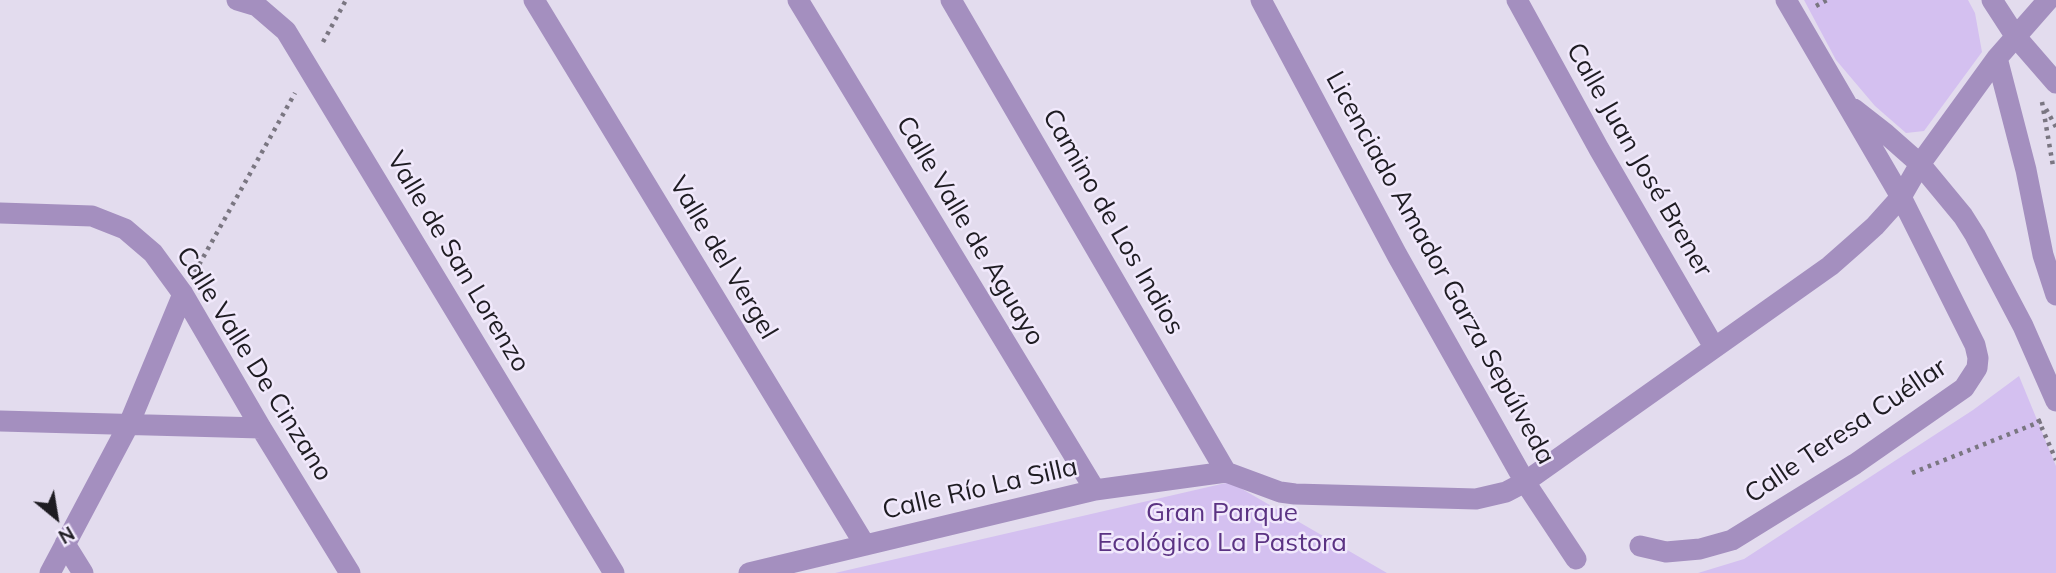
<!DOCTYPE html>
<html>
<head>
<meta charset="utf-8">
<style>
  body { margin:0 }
  #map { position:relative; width:2056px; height:573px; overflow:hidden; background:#e3dcee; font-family:Mulish,sans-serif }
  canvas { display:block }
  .north { position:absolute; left:21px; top:482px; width:70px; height:70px; -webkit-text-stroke:5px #f1e9fc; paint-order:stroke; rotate:150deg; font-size:19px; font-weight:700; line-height:28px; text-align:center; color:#1e1c22 }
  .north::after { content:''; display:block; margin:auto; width:24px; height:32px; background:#1e1c22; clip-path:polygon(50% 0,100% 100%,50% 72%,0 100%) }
</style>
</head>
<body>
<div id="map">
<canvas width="2056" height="573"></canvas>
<div class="north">N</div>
</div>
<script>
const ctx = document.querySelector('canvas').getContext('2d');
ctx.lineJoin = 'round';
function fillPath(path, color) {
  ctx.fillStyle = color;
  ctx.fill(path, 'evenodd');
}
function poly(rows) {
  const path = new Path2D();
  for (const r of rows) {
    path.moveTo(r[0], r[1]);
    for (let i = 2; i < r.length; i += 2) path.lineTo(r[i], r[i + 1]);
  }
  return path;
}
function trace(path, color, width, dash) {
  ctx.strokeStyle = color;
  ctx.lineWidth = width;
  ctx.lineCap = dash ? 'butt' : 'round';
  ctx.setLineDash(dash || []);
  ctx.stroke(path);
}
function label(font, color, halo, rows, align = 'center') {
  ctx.font = font + ' Mulish,sans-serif';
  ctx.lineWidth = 5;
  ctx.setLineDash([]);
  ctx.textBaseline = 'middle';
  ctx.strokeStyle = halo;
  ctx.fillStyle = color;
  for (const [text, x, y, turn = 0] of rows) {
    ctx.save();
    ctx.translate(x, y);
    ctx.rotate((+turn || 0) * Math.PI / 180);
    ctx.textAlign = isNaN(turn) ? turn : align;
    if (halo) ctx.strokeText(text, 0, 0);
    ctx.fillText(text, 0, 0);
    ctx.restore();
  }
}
const green = poly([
  [1804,0,1968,0,1975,13,1982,52,1924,131,1906,133,1875,106,1836,60],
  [2019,376,2056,466,2056,573,1698,573,1744,559,1973,410],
  [1230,482,1387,573,835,573]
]);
const path = poly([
  [1816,6,1827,0],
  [323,42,346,0],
  [2042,102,2053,166],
  [2046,109,2056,127],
  [195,272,295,93],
  [2038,419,2056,460],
  [1912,473,2042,421]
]);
const minor = poly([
  [237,0,257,6,286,31,614,573],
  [534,0,865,545],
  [798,0,1095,490],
  [951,0,1226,472],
  [1261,0,1397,255,1525,482,1576,559],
  [1517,0,1599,149,1714,347],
  [1992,0,2016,37,2056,83],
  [1997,58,2026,170,2043,255,2056,295],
  [1854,109,1886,134,1920,164,1963,216,1975,235,2023,326,2056,401],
  [0,213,92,216,125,229,153,253,183,294,261,428,350,573],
  [0,421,261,428],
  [65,544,83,573],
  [1640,546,1666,552,1700,549,1732,540,1855,464,1964,388,1977,368,1978,358,1975,345,1901,197,1786,0],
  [50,573,129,424,183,294],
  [749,573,1095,490,1226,472,1280,492,1295,494,1476,499,1506,492,1525,482,1830,266,1855,244,1875,226,1901,197,1920,164,1997,58,2048,0]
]);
const streetNames = [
  ["Calle Juan José Brener",1639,160,60],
  ["Camino de Los Indios",1113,222,60],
  ["Calle Valle de Aguayo",970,231,59],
  ["Valle del Vergel",723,258,59],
  ["Valle de San Lorenzo",458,262,59],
  ["Licenciado Amador Garza Sepúlveda",1440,268,61],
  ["Calle Valle De Cinzano",254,364,58],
  ["Calle Teresa Cuéllar",1846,431,-34],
  ["Calle Río La Silla",980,489,-13]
];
const parkNames = [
  ["Gran Parque",1222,513],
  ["Ecológico La Pastora",1222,543]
];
fillPath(green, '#d4c0f0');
trace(path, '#7a7681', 4.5, [3.5, 5]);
trace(minor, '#a48fbf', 21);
label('26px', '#1e1c22', '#f1e9fc', streetNames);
label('26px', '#5b3383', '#f1e9fc', parkNames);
</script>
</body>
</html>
